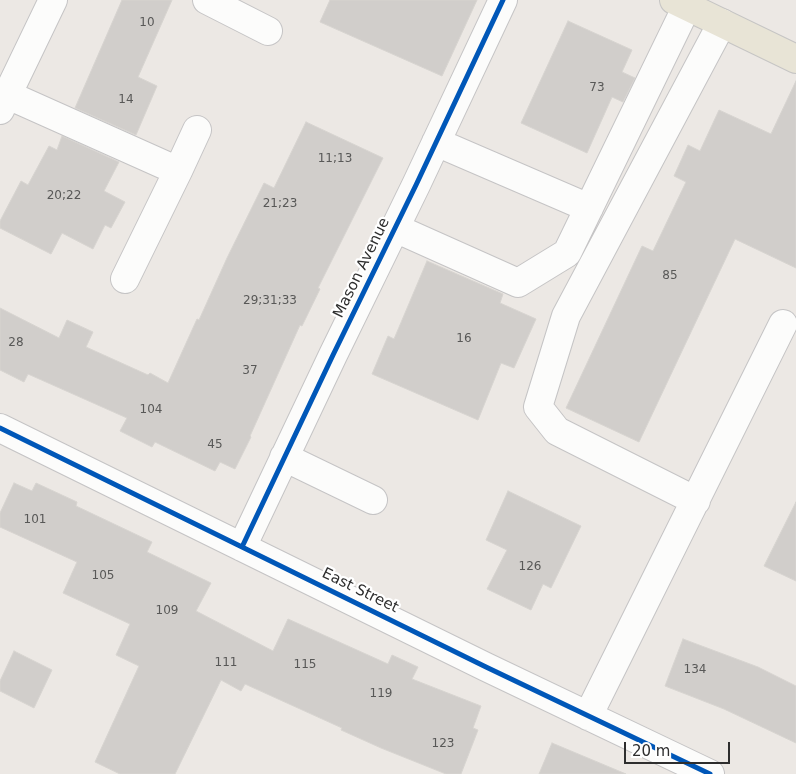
<!DOCTYPE html>
<html>
<head>
<meta charset="utf-8">
<style>
  body { margin:0 }
  #map { position:relative; width:796px; height:774px; overflow:hidden; background:#ece8e4; font-family:"DejaVu Sans",sans-serif }
  canvas { display:block }
  .scale { position:absolute; left:624px; top:742px; width:106px; height:22px; box-sizing:border-box; border:2px solid #2e2e2e; border-top:0; padding-left:6px; font-size:15px; line-height:18px; white-space:nowrap; color:#2e2e2e; -webkit-text-stroke:4px #fff; paint-order:stroke }
</style>
</head>
<body>
<div id="map">
<canvas width="796" height="774"></canvas>
<div class="scale">20 m</div>
</div>
<script>
const ctx = document.querySelector('canvas').getContext('2d');
ctx.lineJoin = 'round';
function fillPath(path, color) {
  ctx.fillStyle = color;
  ctx.fill(path, 'evenodd');
}
function poly(rows) {
  const path = new Path2D();
  for (const r of rows) {
    path.moveTo(r[0], r[1]);
    for (let i = 2; i < r.length; i += 2) path.lineTo(r[i], r[i + 1]);
  }
  return path;
}
function trace(path, color, width, dash) {
  ctx.strokeStyle = color;
  ctx.lineWidth = width;
  ctx.lineCap = dash ? 'butt' : 'round';
  ctx.setLineDash(dash || []);
  ctx.stroke(path);
}
function label(font, color, halo, rows, align = 'center') {
  ctx.font = font + ' "DejaVu Sans",sans-serif';
  ctx.lineWidth = 4.5;
  ctx.setLineDash([]);
  ctx.textBaseline = 'middle';
  ctx.strokeStyle = halo;
  ctx.fillStyle = color;
  for (const [text, x, y, turn = 0] of rows) {
    ctx.save();
    ctx.translate(x, y);
    ctx.rotate((+turn || 0) * Math.PI / 180);
    ctx.textAlign = isNaN(turn) ? turn : align;
    if (halo) ctx.strokeText(text, 0, 0);
    ctx.fillText(text, 0, 0);
    ctx.restore();
  }
}
const building = poly([
  [122,0,172,0,138,77,157,86,136,135,75,108,122,0],
  [330,0,477,0,442,76,320,22,330,0],
  [568,21,632,50,622,72,635,78,623,102,612,97,587,153,521,123,568,21],
  [796,81,796,268,735,239,639,442,566,408,642,246,653,251,686,182,674,176,688,145,700,151,719,110,771,134,796,81],
  [306,122,383,158,318,288,320,289,302,326,300,325,250,436,251,437,235,469,220,462,215,471,155,442,152,447,120,431,127,418,28,374,24,382,0,370,0,308,59,338,67,320,93,332,86,347,148,375,150,373,168,383,197,319,199,320,227,258,264,183,274,188,306,122],
  [62,136,119,162,104,191,125,202,111,228,105,225,93,249,62,233,51,254,0,228,0,221,21,181,28,185,49,146,57,150,62,136],
  [427,261,503,294,500,303,536,319,514,368,501,363,478,420,372,374,388,336,394,339,427,261],
  [14,483,32,491,36,483,77,502,76,506,152,542,147,552,211,583,196,611,273,651,288,619,388,664,392,655,418,667,412,679,481,706,473,728,478,730,461,774,446,774,381,748,341,730,342,728,245,684,241,691,221,680,175,774,120,774,95,762,139,666,116,655,130,624,63,593,77,562,0,527,0,513,14,483],
  [508,491,581,526,551,588,543,584,531,610,487,589,507,550,486,540,508,491],
  [796,502,796,581,764,566,796,502],
  [683,639,758,667,796,686,796,743,724,709,665,686,683,639],
  [14,651,52,670,34,708,0,691,0,681,14,651],
  [552,743,626,774,539,774,552,743]
]);
const minor = poly([
  [207,0,268,31],
  [8,95,178,171,197,130],
  [0,110,53,0],
  [436,142,589,208],
  [395,228,518,283,567,253,687,6],
  [125,279,178,171],
  [0,428,486,667,710,774],
  [284,457,373,500],
  [696,501,557,431,538,407,566,316,722,23],
  [242,547,333,355,416,185,503,0],
  [588,716,783,324]
]);
const major = poly([
  [674,0,796,59]
]);
const cycleway = poly([
  [0,428,486,667,710,774],
  [242,547,333,355,416,185,503,0]
]);
const numberNames = [
  ["10",147,23],
  ["73",597,88],
  ["14",126,100],
  ["11;13",335,159],
  ["20;22",64,196],
  ["21;23",280,204],
  ["85",670,276],
  ["29;31;33",270,301],
  ["16",464,339],
  ["28",16,343],
  ["37",250,371],
  ["104",151,410],
  ["45",215,445],
  ["101",35,520],
  ["126",530,567],
  ["105",103,576],
  ["109",167,611],
  ["111",226,663],
  ["115",305,665],
  ["134",695,670],
  ["119",381,694],
  ["123",443,744]
];
const streetNames = [
  ["Mason Avenue",362,268,-64],
  ["East Street",360,591,26]
];
fillPath(building, '#d1cecb');
trace(building, '#d7d4d0', 1);
trace(minor, '#c5c4c5', 30);
trace(major, '#c6c5c4', 30);
trace(minor, '#fcfcfb', 28);
trace(major, '#e8e4d6', 28);
trace(cycleway, '#0057b8', 5);
label('12px', '#585857', null, numberNames);
label('15px', '#2e2e2e', '#fff', streetNames);
</script>
</body>
</html>
